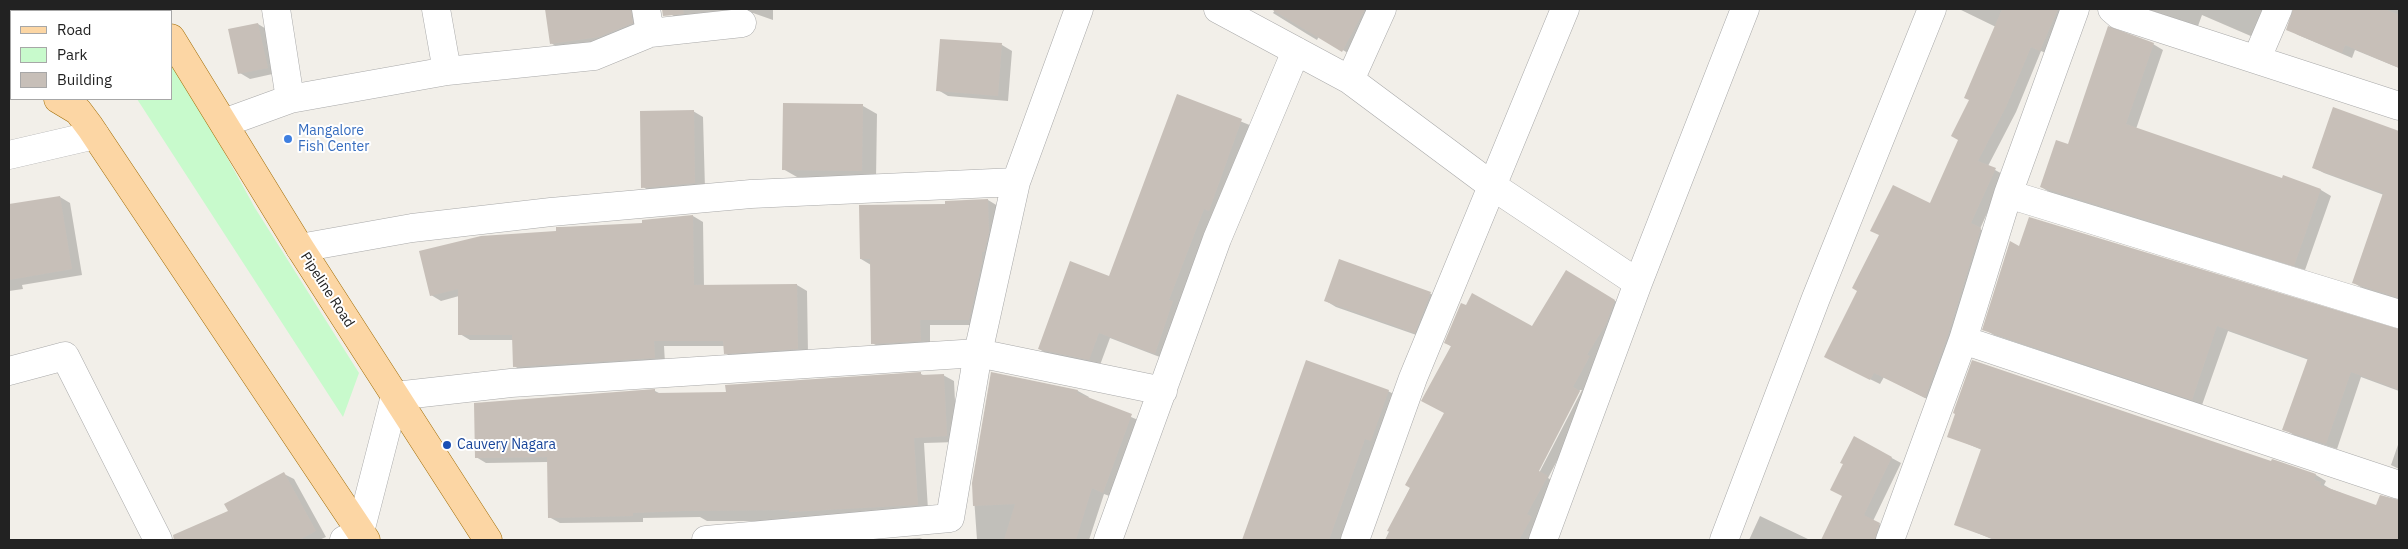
<!DOCTYPE html>
<html>
<head>
<meta charset="utf-8">
<style>
  body { margin:0 }
  #map { position:relative; width:2408px; height:549px; overflow:hidden; background:#f2efe9; font-family:"IBM Plex Sans",sans-serif }
  canvas { display:block }
  .frame { position:absolute; inset:0; border:10px solid #222; pointer-events:none }
  .legend { position:absolute; left:10px; top:10px; width:162px; height:90px; box-sizing:border-box; background:#fff; border:1px solid #a7a7a7; margin:0; padding:6px 9px; list-style:none; font-size:15px; color:#222 }
  .legend li { display:flex; align-items:center; gap:10px; height:25px }
  .legend b { width:25px; border:1px solid #a7a7a7 }
</style>
</head>
<body>
<div id="map">
<canvas width="2408" height="549"></canvas>
<div class="frame"></div>
<ul class="legend">
<li><b style="height:6px;background:#fcd6a4"></b>Road</li>
<li><b style="height:14px;background:#c8facc"></b>Park</li>
<li><b style="height:14px;background:#c7bfb8"></b>Building</li>
</ul>
</div>
<script>
const ctx = document.querySelector('canvas').getContext('2d');
ctx.lineJoin = 'round';
function fillPath(path, color) {
  ctx.fillStyle = color;
  ctx.fill(path, 'evenodd');
}
function poly(rows) {
  const path = new Path2D();
  for (const r of rows) {
    path.moveTo(r[0], r[1]);
    for (let i = 2; i < r.length; i += 2) path.lineTo(r[i], r[i + 1]);
  }
  return path;
}
function trace(path, color, width, dash) {
  ctx.strokeStyle = color;
  ctx.lineWidth = width;
  ctx.lineCap = dash ? 'butt' : 'round';
  ctx.setLineDash(dash || []);
  ctx.stroke(path);
}
function label(font, color, halo, rows, align = 'center') {
  ctx.font = font + ' "IBM Plex Sans",sans-serif';
  ctx.lineWidth = 4;
  ctx.setLineDash([]);
  ctx.textBaseline = 'middle';
  ctx.strokeStyle = halo;
  ctx.fillStyle = color;
  for (const [text, x, y, turn = 0] of rows) {
    ctx.save();
    ctx.translate(x, y);
    ctx.rotate((+turn || 0) * Math.PI / 180);
    ctx.textAlign = isNaN(turn) ? turn : align;
    if (halo) ctx.strokeText(text, 0, 0);
    ctx.fillText(text, 0, 0);
    ctx.restore();
  }
}
const park = poly([
  [171,56,255,208,359,373,343,417,137,99,171,99]
]);
const shadow = poly([
  [546,9,644,9,644,30,562,50,551,43],
  [663,9,773,9,773,20,753,13,708,18,675,17],
  [1273,9,1378,9,1353,56,1319,36,1317,40,1307,34,1273,13,1275,10],
  [1959,9,2072,9,2050,55,2041,51,2016,112,1988,166,2004,175,1980,229,1990,234,1935,403,1884,377,1880,384,1835,362,1931,205,1960,140,1971,100,1996,27],
  [2146,9,2275,9,2260,40,2202,15,2198,26],
  [2294,9,2399,9,2399,68,2355,50,2352,58,2298,35,2288,29],
  [258,24,268,30,277,73,250,79,240,73],
  [941,40,1002,45,1012,51,1008,101,948,96,938,90],
  [2153,44,2163,50,2136,129,2283,179,2321,190,2331,196,2305,270,2051,193,2041,187,2068,146],
  [1178,96,1252,126,1165,359,1110,338,1100,365,1049,355,1039,349,1110,278],
  [863,106,877,114,876,179,797,177,783,169],
  [2333,109,2399,132,2399,301,2364,289,2354,283,2384,195,2324,173,2314,168],
  [693,111,703,117,705,189,653,193,643,187],
  [60,197,70,203,82,275,22,285,23,289,9,291,9,212],
  [988,200,998,206,980,325,930,325,930,346,883,349,872,343,871,265,861,259,946,205],
  [693,216,703,222,704,287,797,285,807,291,808,354,735,359,725,353,725,346,664,346,665,363,524,372,514,366,514,340,470,340,460,334,459,296,441,301,431,295,643,224,643,221],
  [2020,248,2399,330,2399,391,2361,377,2337,449,2294,435,2284,429,2309,360,2228,331,2202,405,1994,335,1984,329],
  [1340,261,1431,294,1441,299,1425,338,1336,307,1326,301],
  [1577,278,1625,307,1590,398,1548,478,1557,483,1532,540,1385,540,1446,413,1452,347,1446,343,1533,328],
  [1580,390,1582,390,1537,477,1535,476],
  [1307,361,1388,391,1399,397,1376,444,1341,540,1244,540],
  [992,373,1078,391,1089,397,1088,399,1143,422,1115,498,1104,494,1089,540,977,540,973,483],
  [921,374,925,376,943,375,954,381,957,442,924,443,928,510,813,521,707,521,700,517,643,518,643,522,560,523,549,517,548,462,486,463,476,457,655,391,661,394,727,394],
  [1949,436,2272,462,2273,461,2316,475,2326,481,2324,485,2331,489,2377,507,2399,501,2399,540,1994,540,1956,524,1982,450],
  [1855,438,1901,463,1873,521,1888,529,1883,540,1822,540,1843,496],
  [2399,442,2399,469,2391,465],
  [284,474,294,479,326,537,319,540,195,540,191,529,230,512],
  [1760,516,1810,540,1749,540],
  [920,538,925,540,891,540]
]);
const building = poly([
  [545,9,631,9,633,23,599,37,550,44],
  [662,9,683,9,684,14,663,16],
  [1271,9,1365,9,1342,52],
  [2002,9,2058,9,2040,51,2031,47,2006,107,1978,161,1996,168,1971,223,1981,228,1948,335,1925,398,1874,373,1870,380,1824,357,1857,291,1852,288,1879,235,1870,231,1893,185,1930,203,1958,140,1951,136,1969,100,1964,98],
  [2293,9,2385,9,2399,15,2399,68,2345,45,2342,53,2286,30],
  [258,23,268,68,238,74,228,29],
  [2108,26,2154,43,2126,124,2282,178,2283,175,2321,189,2294,266,2040,187,2056,140,2068,144],
  [940,39,1002,43,998,96,936,91],
  [1177,94,1242,119,1209,211,1204,209,1169,300,1173,301,1155,354,1099,333,1089,360,1038,349,1070,261,1109,276],
  [783,103,863,104,862,171,782,170],
  [2333,107,2399,131,2399,298,2352,283,2383,193,2312,168],
  [694,110,695,183,641,188,640,111],
  [60,196,72,269,9,280,9,204],
  [988,199,989,233,984,252,982,252,982,262,969,320,920,320,921,341,871,344,870,259,860,259,859,205,945,204,945,201],
  [693,215,694,285,797,284,798,349,724,354,723,341,654,341,655,358,513,367,512,335,458,335,458,289,430,296,419,251,481,236,556,231,556,227,562,227,642,223,642,220],
  [2029,217,2399,329,2399,390,2351,372,2326,444,2282,430,2308,358,2217,326,2192,400,1982,330,2010,241,2019,246],
  [1339,259,1431,292,1415,333,1324,301],
  [1566,270,1615,300,1606,324,1587,355,1590,356,1573,387,1580,391,1539,471,1548,476,1527,514,1532,517,1519,540,1385,540,1390,532,1387,531,1410,488,1405,485,1444,413,1421,401,1451,346,1444,343,1461,303,1466,305,1472,293,1532,326],
  [1306,360,1389,390,1371,441,1365,439,1329,540,1242,540],
  [1972,360,2271,461,2272,459,2316,474,2314,480,2321,482,2320,485,2376,505,2380,495,2399,500,2399,540,1996,540,1954,525,1981,449,1947,437,1955,414,1953,413],
  [921,372,921,375,944,374,947,436,914,438,918,505,789,512,789,510,682,511,633,513,633,516,548,518,547,457,475,458,474,403,655,389,655,393,726,392,725,385],
  [991,372,1078,390,1077,393,1132,414,1103,493,1092,488,1076,540,1004,540,1015,504,973,506,972,483],
  [1854,436,1892,457,1864,515,1880,523,1875,540,1821,540,1842,496,1830,490,1843,464,1840,463],
  [284,472,316,531,299,540,174,540,173,535,228,511,224,504]
]);
const minor = poly([
  [276,9,290,99],
  [436,9,447,71],
  [646,9,650,33],
  [1218,9,1350,80,1491,185,1638,283],
  [2112,9,2119,15,2399,106],
  [2257,58,2278,9],
  [1350,80,1382,9],
  [224,123,290,99,447,71,594,56,650,33,742,23],
  [9,155,95,135],
  [2008,194,2399,314],
  [300,248,412,228,551,212,751,194,1016,182],
  [1963,340,2399,485],
  [9,371,65,356,158,540],
  [344,540,360,532,395,396,511,383,978,353,1163,391],
  [706,540,950,518,978,353,1016,182,1079,9],
  [1108,540,1217,239,1296,51],
  [1355,540,1413,378,1565,9],
  [1543,540,1638,283,1745,9],
  [1724,540,1816,298,1932,9],
  [1890,540,1963,340,2008,194,2075,9]
]);
const major = poly([
  [154,9,156,11],
  [171,38,300,248,488,540],
  [9,85,11,85],
  [58,99,78,111,90,127,366,540]
]);
const markers = [
  [288,139,5,"#3f7fe0"],
  [447,445,5,"#1a4fb4"]
];
const shopNames = [
  ["Mangalore",298,131],
  ["Fish Center",298,147]
];
const streetNames = [
  ["Pipeline Road",327,290,57]
];
const transitNames = [
  ["Cauvery Nagara",457,445]
];
fillPath(park, '#c8facc');
fillPath(shadow, '#0003');
fillPath(building, '#c7bfb8');
trace(minor, '#a9a9a9', 29);
trace(major, '#a06b00', 29);
trace(minor, '#fff', 28);
trace(major, '#fcd6a4', 28);
for (const [x, y, r, color] of markers) {
  const dot = new Path2D();
  dot.arc(x, y, r, 0, 2 * Math.PI);
  ctx.fillStyle = color;
  ctx.fill(dot);
  trace(dot, '#fff', 2);
}
label('14px', '#366cbe', '#fff', shopNames, 'left');
label('14px', '#222', '#fff', streetNames);
label('14px', '#164399', '#fff', transitNames, 'left');
</script>
</body>
</html>
